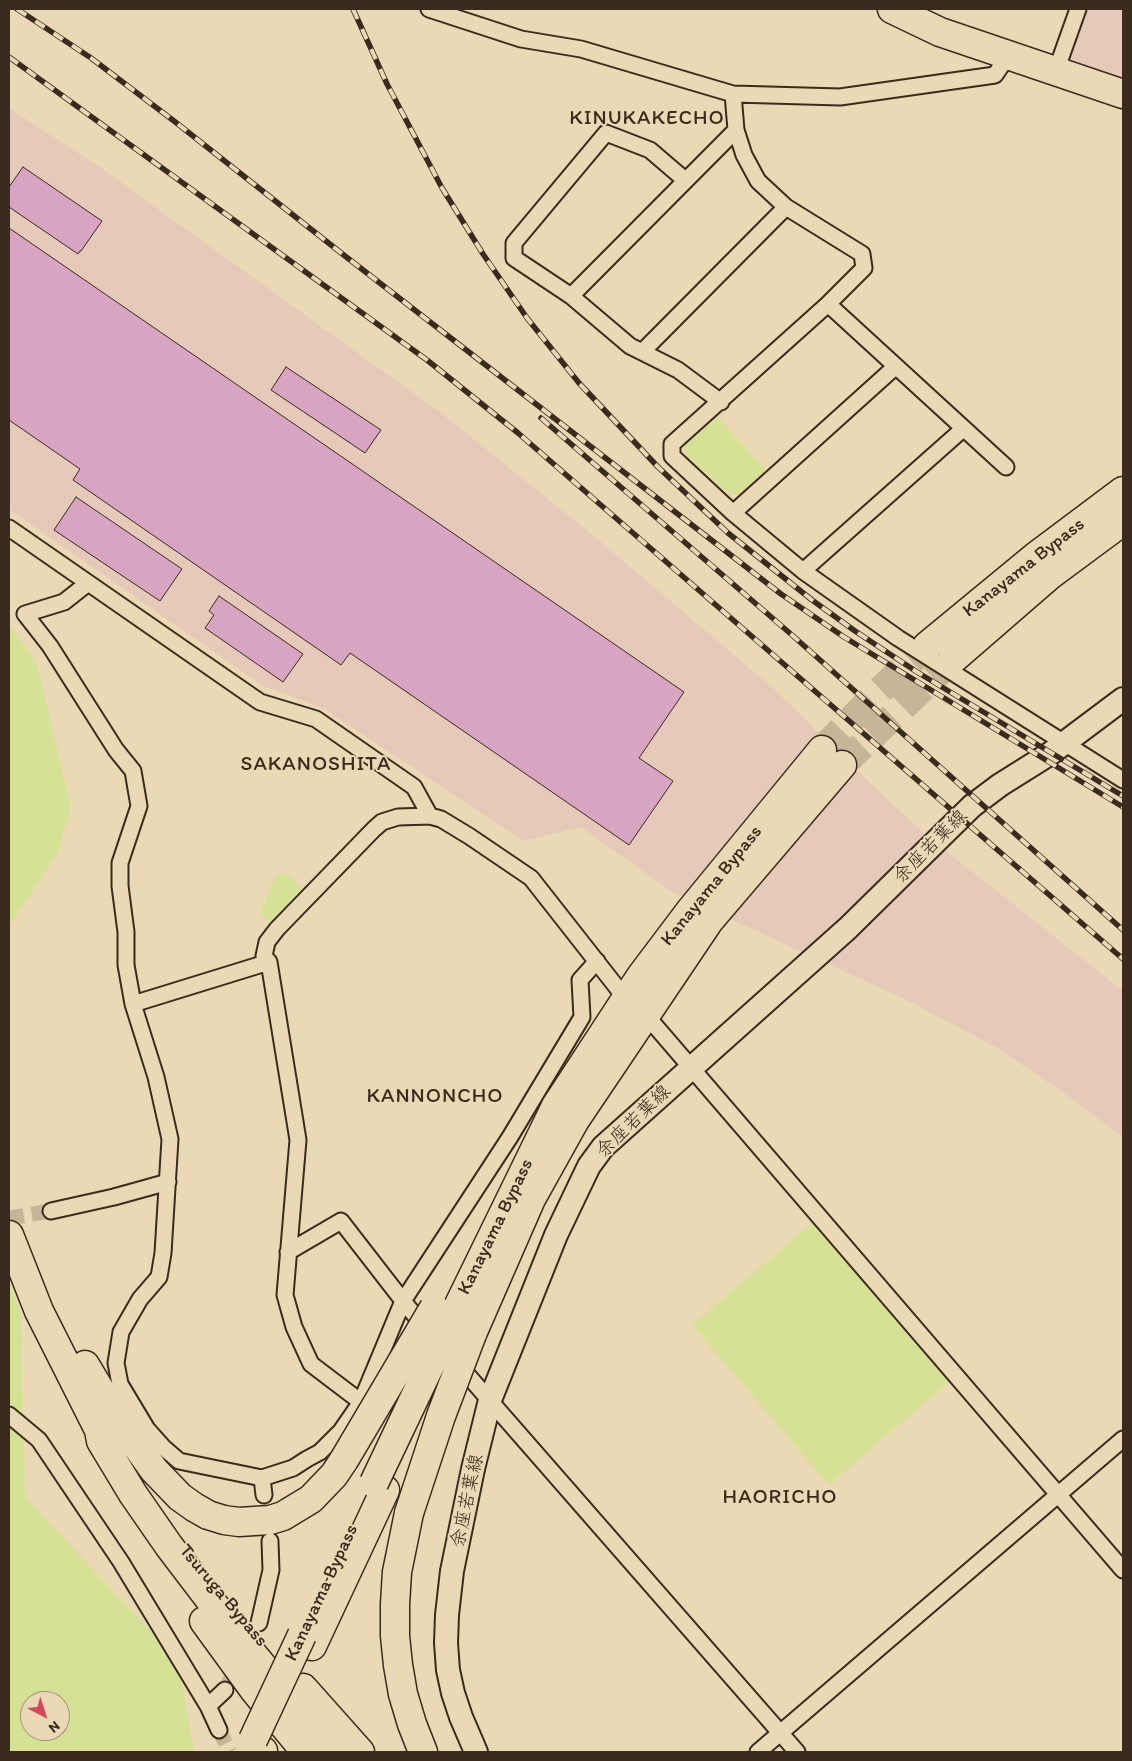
<!DOCTYPE html>
<html>
<head>
<meta charset="utf-8">
<style>
  body { margin:0 }
  #map { position:relative; width:1132px; height:1761px; overflow:hidden; background:#ebd8b5; font-family:Itim,sans-serif }
  canvas { display:block }
  .frame { position:absolute; inset:0; border:10px solid #3b2a1e; pointer-events:none }
  .north { position:absolute; left:20px; top:1691px; width:50px; height:50px; box-sizing:border-box; background:#ebd8b5; border:1px solid #a59279; border-radius:50%; rotate:140deg; font-size:14px; font-weight:700; line-height:20px; text-align:center; color:#3b2a1e }
  .north::after { content:''; display:block; margin:auto; width:18px; height:22px; background:#d1495b; clip-path:polygon(50% 0,100% 100%,50% 72%,0 100%) }
</style>
</head>
<body>
<div id="map">
<canvas width="1132" height="1761"></canvas>
<div class="frame"></div>
<div class="north">N</div>
</div>
<script>
const ctx = document.querySelector('canvas').getContext('2d');
ctx.lineJoin = 'round';
function fillPath(path, color) {
  ctx.fillStyle = color;
  ctx.fill(path, 'evenodd');
}
function poly(rows) {
  const path = new Path2D();
  for (const r of rows) {
    path.moveTo(r[0], r[1]);
    for (let i = 2; i < r.length; i += 2) path.lineTo(r[i], r[i + 1]);
  }
  return path;
}
function trace(path, color, width, dash) {
  ctx.strokeStyle = color;
  ctx.lineWidth = width;
  ctx.lineCap = dash ? 'butt' : 'round';
  ctx.setLineDash(dash || []);
  ctx.stroke(path);
}
function label(font, color, halo, rows, align = 'center') {
  ctx.font = font + ' Itim,"Klee One",sans-serif';
  ctx.lineWidth = 4;
  ctx.setLineDash([]);
  ctx.textBaseline = 'middle';
  ctx.strokeStyle = halo;
  ctx.fillStyle = color;
  for (const [text, x, y, turn = 0] of rows) {
    ctx.save();
    ctx.translate(x, y);
    ctx.rotate((+turn || 0) * Math.PI / 180);
    ctx.textAlign = isNaN(turn) ? turn : align;
    if (halo) ctx.strokeText(text, 0, 0);
    ctx.fillText(text, 0, 0);
    ctx.restore();
  }
}
const built = poly([
  [1088,9,1123,9,1123,82,1065,64],
  [9,108,101,168,441,413,589,532,774,689,869,782,927,836,1123,991,1123,1137,1061,1091,997,1048,911,1002,674,893,581,827,524,841,321,707,263,686,9,509]
]);
const green = poly([
  [716,415,767,471,742,494,729,494,685,454,684,444],
  [9,624,36,662,71,806,58,853,9,927],
  [277,873,291,877,304,892,273,925,260,913],
  [818,1218,955,1377,829,1485,692,1325],
  [9,1278,21,1314,25,1497,177,1659,194,1749,196,1752,9,1752],
  [30,1701,60,1701,60,1731,30,1731]
]);
const building = poly([
  [23,167,102,221,81,251,80,251,78,254,9,207,9,187,23,167],
  [9,228,684,692,639,758,673,781,629,845,350,653,341,665,73,480,80,469,9,420,9,228],
  [286,367,381,430,365,453,271,390,286,367],
  [76,497,182,569,160,601,54,530,76,497],
  [219,596,303,654,283,682,205,628,214,615,209,611,219,596]
]);
const streetTunnel = poly([
  [9,1218,51,1211],
  [225,1690,259,1623],
  [219,1730,230,1752]
]);
const highwayTunnel = poly([
  [822,750,875,695,927,646],
  [842,765,952,660]
]);
const street = poly([
  [429,9,521,39,581,49,733,94,840,97,995,75,1008,56],
  [1056,71,1078,9],
  [733,94,736,130,744,155,758,181,786,207,862,254,864,268,828,304,672,444,672,456,733,513,803,571,898,638,1123,780],
  [685,180,650,150,606,133,514,243,514,258,571,296,630,346,678,370,721,402],
  [571,296,736,130],
  [828,304,1006,467],
  [642,352,786,207],
  [733,513,895,367],
  [9,528,260,702,316,719,414,787,430,816],
  [803,571,963,429],
  [88,583,64,602,25,614,50,646,116,750,133,771,139,806,120,863,120,886,126,932,126,965,133,1004,156,1077,170,1139,163,1253,159,1277,140,1299,121,1332,116,1363,120,1384,147,1429,164,1448,179,1461,262,1478,293,1468,307,1459,320,1452,341,1431,361,1402,403,1301,510,1137,582,1017,580,980,597,961],
  [133,1004,269,962],
  [51,1211,114,1197,168,1182],
  [288,1252,341,1221,403,1301,427,1330],
  [457,1363,797,1752],
  [361,1402,311,1364,294,1327,285,1295,298,1140,269,962,264,956,267,942,277,929,374,829,382,822,398,817,430,816,441,819,469,836,531,878,626,999,645,1014,1123,1570],
  [9,1415,39,1440,121,1562,208,1706,219,1730],
  [262,1478,264,1495],
  [259,1623,271,1570,270,1541],
  [208,1706,225,1690],
  [758,1752,1123,1439]
]);
const secondary = poly([
  [476,1752,461,1717,453,1693,448,1670,446,1643,447,1615,452,1571,473,1469,490,1400,556,1235,589,1166,603,1147,848,928,972,806,1000,785,1051,753,1123,699]
]);
const highway = poly([
  [892,9,940,32,1123,94],
  [927,646,1035,557,1123,491],
  [952,660,1050,575,1123,521],
  [9,1235,39,1311,99,1430,101,1441,133,1494,169,1546,233,1630,333,1752],
  [452,1319,556,1106,641,976,690,911,822,750],
  [472,1334,531,1199,575,1120,709,921,842,765],
  [85,1365,118,1420,154,1470,180,1497,194,1507,208,1515,224,1520,239,1522,270,1520,283,1516,311,1499,334,1475,344,1460],
  [409,1513,397,1572,395,1604,395,1636,398,1665,403,1694,412,1724,423,1752],
  [204,1621,255,1691,306,1752],
  [312,1646,385,1490],
  [303,1688,360,1752],
  [262,1752,263,1751]
]);
const rail = poly([
  [17,9,91,58,174,121,345,256,781,594,844,637,1123,807],
  [353,9,387,84,442,188,483,254,527,318,579,383,658,467,728,533,812,600,855,631,917,672,1123,796],
  [9,57,427,360,518,433,1123,959],
  [541,418,792,635,1123,930]
]);
const highwayBridge = poly([
  [344,1460,434,1308],
  [374,1483,452,1319],
  [409,1513,441,1416,472,1334],
  [253,1740,302,1635]
]);
const streetNames = [
  ["Kanayama Bypass",1024,568,-38],
  ["余座若葉線",931,847,-45],
  ["Kanayama Bypass",712,886,-51],
  ["余座若葉線",634,1122,-44],
  ["Kanayama Bypass",496,1227,-64],
  ["余座若葉線",468,1501,-78],
  ["Kanayama Bypass",322,1593,-65],
  ["Tsuruga Bypass",223,1596,50]
];
const quarterNames = [
  ["KINUKAKECHO",647,119],
  ["SAKANOSHITA",316,765],
  ["KANNONCHO",435,1097],
  ["HAORICHO",780,1498]
];
fillPath(built, '#e5c9b9');
fillPath(green, '#d5e295');
fillPath(building, '#d7a5c1');
trace(building, '#3b2a1e', 1);
trace(streetTunnel, '#c8b597', 15, [15, 8]);
trace(highwayTunnel, '#c8b597', 28, [28, 14]);
trace(street, '#3b2a1e', 19);
trace(secondary, '#3b2a1e', 26);
trace(highway, '#3b2a1e', 31);
trace(street, '#ebd8b5', 15);
trace(secondary, '#ebd8b5', 22);
trace(highway, '#ebd8b5', 28);
trace(rail, '#3b2a1e', 5.5);
trace(rail, '#ebd8b5', 4, [11]);
trace(highwayBridge, '#3b2a1e', 31, []);
trace(highwayBridge, '#ebd8b5', 28);
label('19px', '#3b2a1e', '#ebd8b5', streetNames);
ctx.letterSpacing = '1px';
label('21px', '#3b2a1e', '#ebd8b5', quarterNames);
ctx.letterSpacing = '0px';
</script>
</body>
</html>
